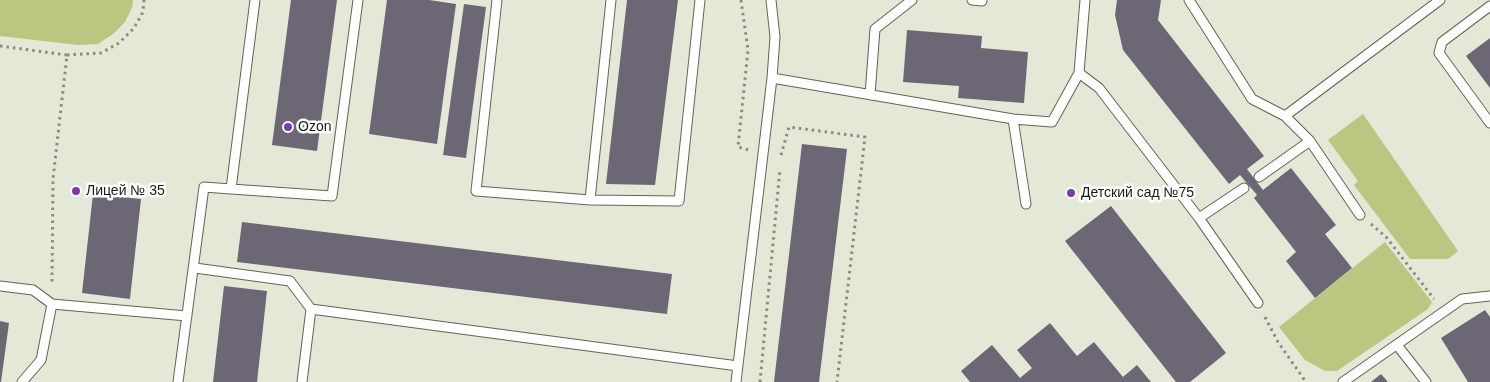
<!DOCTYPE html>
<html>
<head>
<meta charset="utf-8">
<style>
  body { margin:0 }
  canvas { display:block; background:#e4e8d7 }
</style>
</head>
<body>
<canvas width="1490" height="382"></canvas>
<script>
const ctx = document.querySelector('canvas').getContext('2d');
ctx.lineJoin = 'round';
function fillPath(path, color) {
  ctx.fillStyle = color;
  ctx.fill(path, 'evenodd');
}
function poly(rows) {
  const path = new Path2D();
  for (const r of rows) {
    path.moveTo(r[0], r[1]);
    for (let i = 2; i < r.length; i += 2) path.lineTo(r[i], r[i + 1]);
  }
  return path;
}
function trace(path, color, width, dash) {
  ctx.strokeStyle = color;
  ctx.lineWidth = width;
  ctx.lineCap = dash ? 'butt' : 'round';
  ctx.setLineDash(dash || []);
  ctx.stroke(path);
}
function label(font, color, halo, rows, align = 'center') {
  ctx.font = font + ' Arial,sans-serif';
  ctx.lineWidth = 5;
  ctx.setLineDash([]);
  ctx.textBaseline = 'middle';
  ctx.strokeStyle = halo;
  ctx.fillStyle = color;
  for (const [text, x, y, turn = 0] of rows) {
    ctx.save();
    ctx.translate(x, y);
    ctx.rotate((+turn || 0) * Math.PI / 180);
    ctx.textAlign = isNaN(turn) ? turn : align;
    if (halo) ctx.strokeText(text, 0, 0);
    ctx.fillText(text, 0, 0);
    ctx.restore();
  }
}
const green = poly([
  [0,0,133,0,132,8,125,22,113,34,98,44,78,45,0,36],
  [1363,114,1458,251,1448,259,1410,259,1354,185,1358,181,1328,140],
  [1385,242,1432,302,1428,309,1337,371,1325,371,1305,360,1279,327]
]);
const building = poly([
  [291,0,337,0,317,151,272,145],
  [387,0,429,0,456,4,437,144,369,134],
  [627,0,678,0,655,185,606,184],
  [1117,0,1161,0,1158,20,1264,156,1247,169,1263,190,1291,168,1336,225,1325,234,1352,268,1315,298,1286,261,1296,252,1254,198,1257,195,1240,175,1229,184,1123,50,1115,15],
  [464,4,486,7,466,158,443,155],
  [907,30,982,36,981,48,1028,52,1024,103,958,98,959,86,903,82],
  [1490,38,1490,88,1466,56],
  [802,144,847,149,819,382,774,382],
  [93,194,141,199,130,299,82,293],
  [1111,206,1226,353,1190,382,1176,382,1065,241],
  [242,222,672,274,667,314,237,262],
  [224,286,267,291,257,382,213,382],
  [1485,310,1490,317,1490,382,1468,382,1441,338],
  [0,321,9,323,1,382,0,382],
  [1050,323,1077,356,1094,342,1123,377,1137,365,1151,382,970,382,961,371,992,345,1020,378,1032,368,1017,350],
  [1381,374,1388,382,1371,382]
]);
const path = poly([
  [741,0,748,50,738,147,749,150],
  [0,46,67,55,53,179,52,283],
  [67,55,101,53,119,43,134,28,143,12,144,0],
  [781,155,789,127,865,137,837,382],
  [1371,224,1387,238,1434,299],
  [1265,317,1278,342,1306,382],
  [760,382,780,169]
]);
const service = poly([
  [497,0,476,191,590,200,679,201,700,0],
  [972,0,982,1],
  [1189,0,1252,99,1285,116,1310,141,1360,215],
  [1490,6,1442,42,1439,53,1490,123],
  [1079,73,1099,88,1199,218,1244,188],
  [772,78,1013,119],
  [870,95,875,29,912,0],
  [1285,116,1440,0],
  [1259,177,1310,141],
  [231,189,332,196,358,0],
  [590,200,611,0],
  [1026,204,1013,119,1052,122,1079,73,1085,0],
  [1199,218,1258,303],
  [195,268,290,281,311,309,738,366],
  [0,286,33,290,52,304,187,316],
  [1397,345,1426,382],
  [22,382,41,360,52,304],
  [178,382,204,187,231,189,255,0],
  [302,382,311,309],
  [736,382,772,78,775,37,771,0],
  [1343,382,1462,299,1490,296]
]);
const markers = [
  [288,127,5,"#7a3aae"],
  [76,191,5,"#7a3aae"],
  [1071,193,5,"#7a3aae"]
];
const poiNames = [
  ["Ozon",298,127],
  ["Лицей № 35",86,191],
  ["Детский сад №75",1081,193]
];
fillPath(green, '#bac780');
fillPath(building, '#6d6675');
trace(service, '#626555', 11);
trace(path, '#898c80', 3, [2.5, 4]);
trace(service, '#fff', 9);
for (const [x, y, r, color] of markers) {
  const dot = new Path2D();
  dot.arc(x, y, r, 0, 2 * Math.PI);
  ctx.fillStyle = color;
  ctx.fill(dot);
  trace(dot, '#fff', 2);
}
label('14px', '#1a1b15', '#fff', poiNames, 'left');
</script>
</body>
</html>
